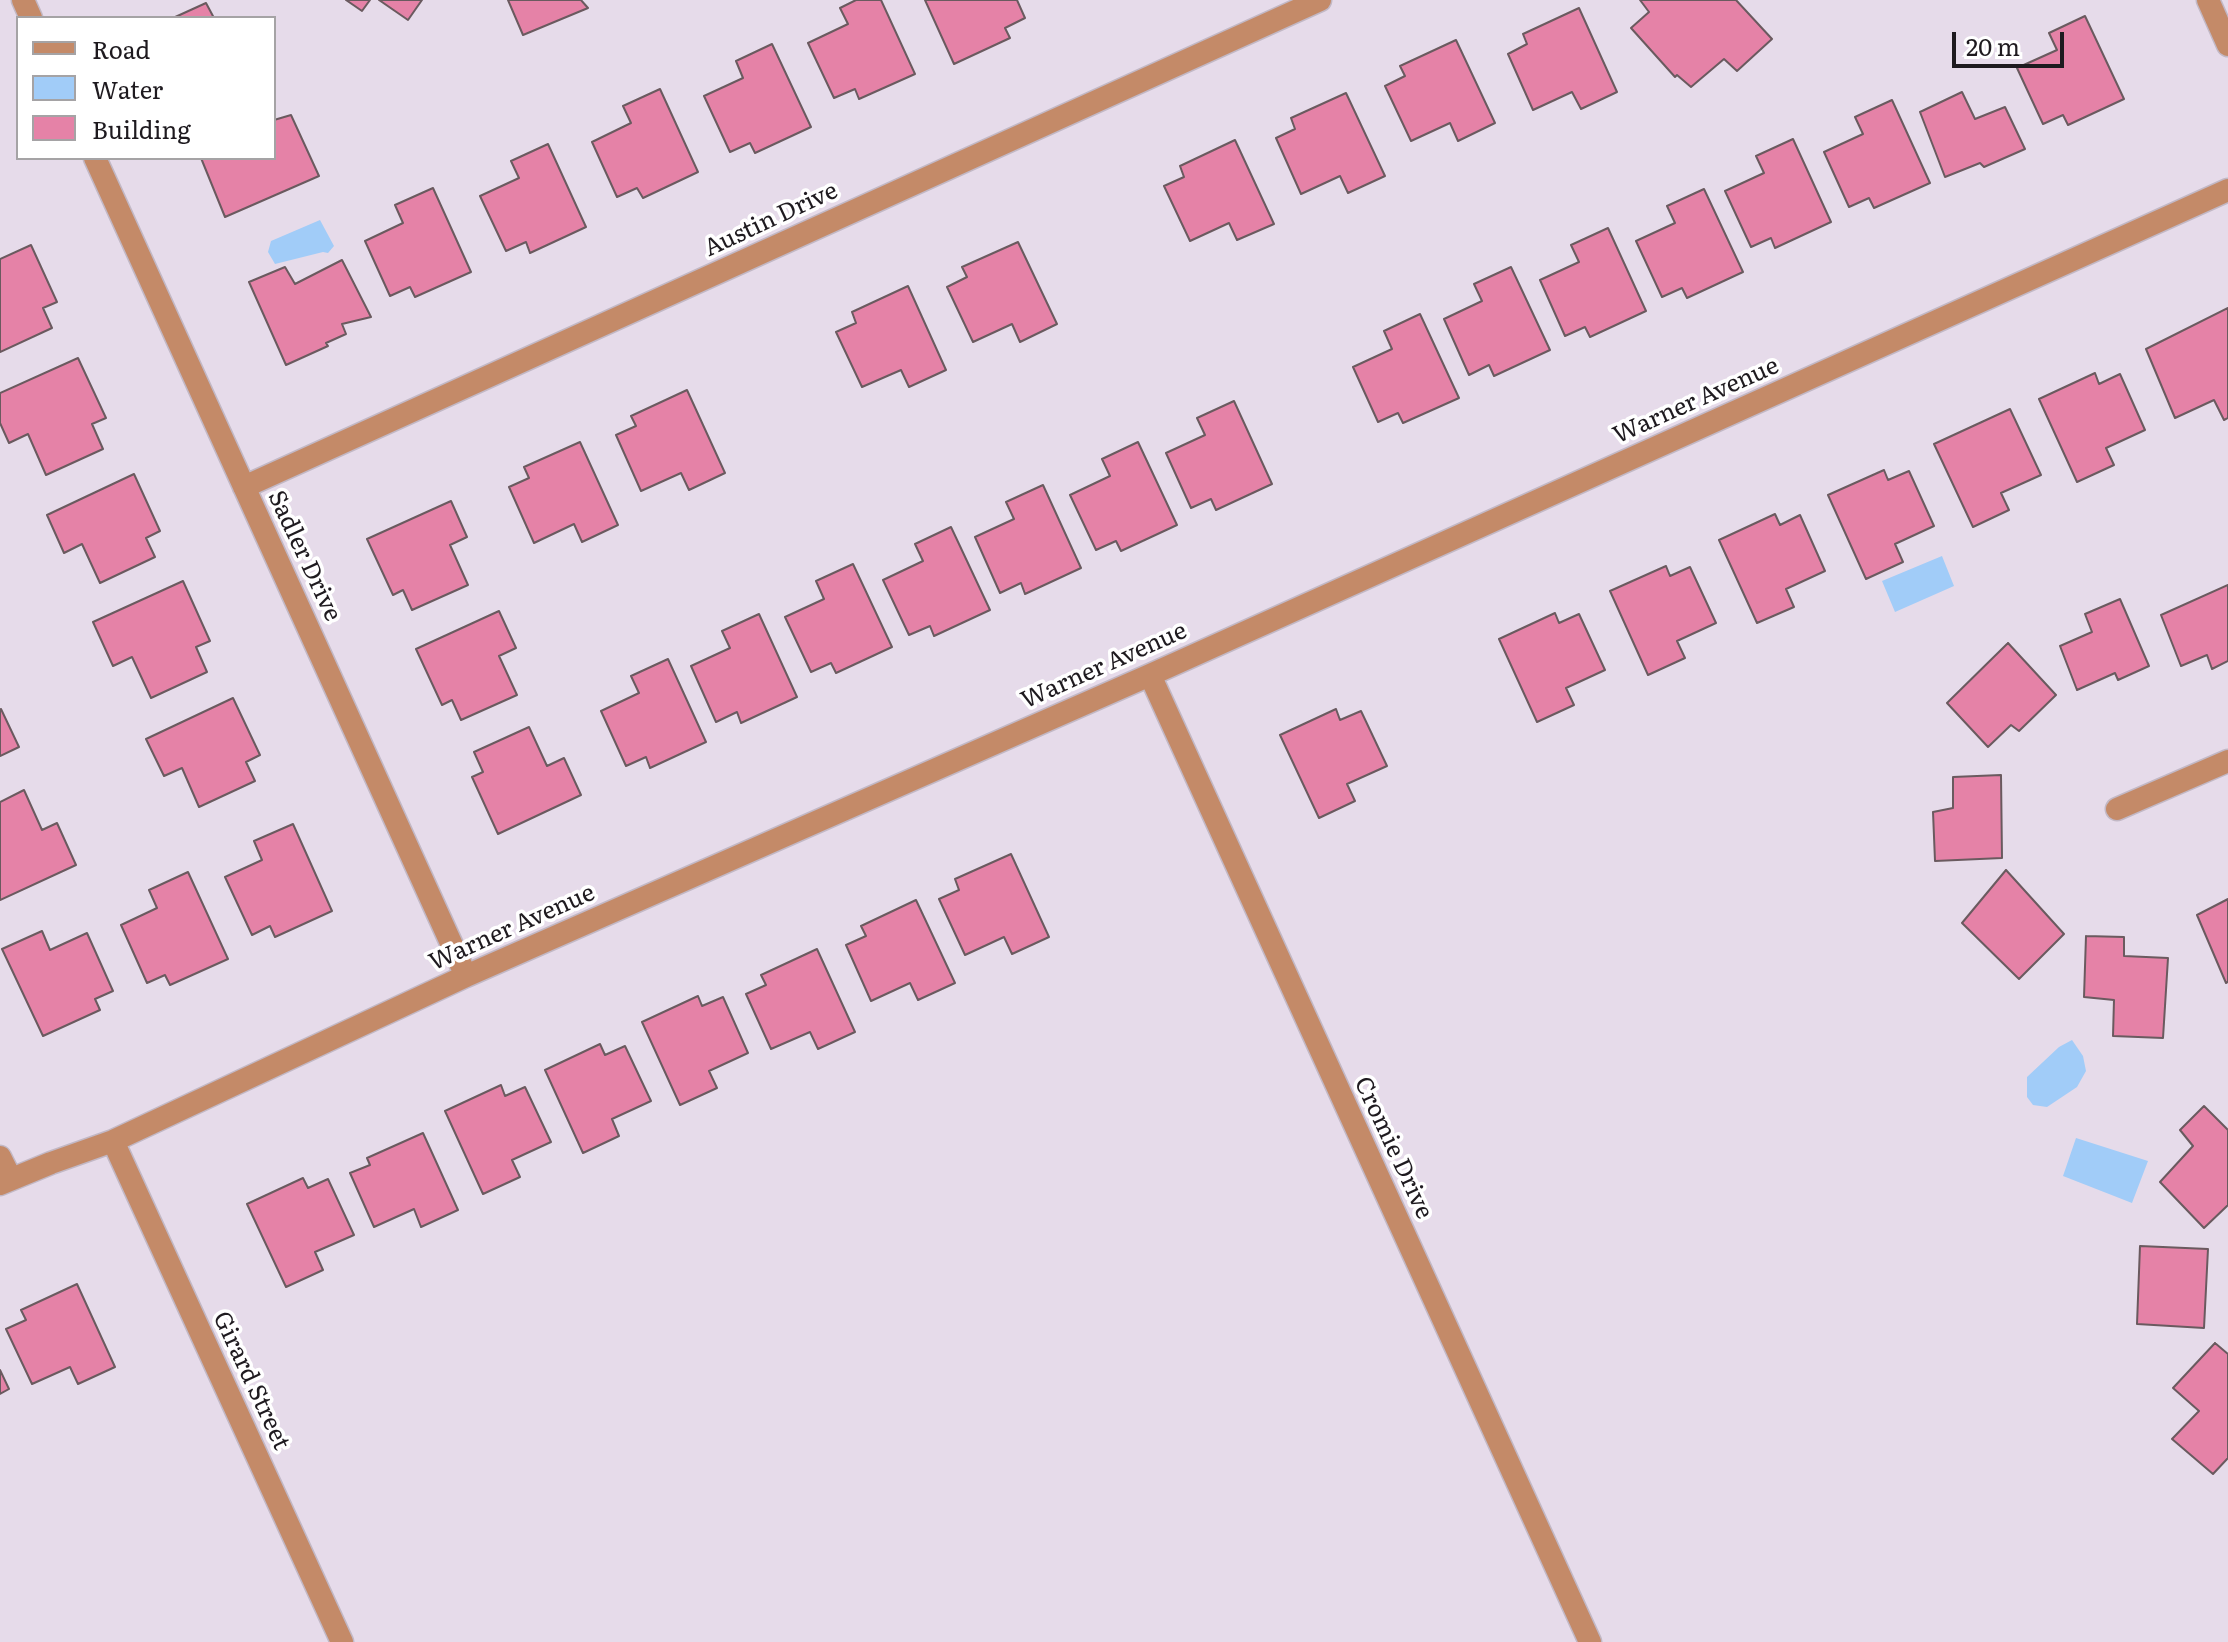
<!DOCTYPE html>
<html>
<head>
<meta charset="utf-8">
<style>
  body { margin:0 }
  #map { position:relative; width:2228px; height:1642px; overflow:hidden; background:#e6dbea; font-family:Literata,serif }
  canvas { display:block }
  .legend { position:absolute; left:16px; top:16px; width:260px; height:144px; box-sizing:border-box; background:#fff; border:2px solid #a5a3a5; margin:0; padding:10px 14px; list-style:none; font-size:24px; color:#1e1a1f }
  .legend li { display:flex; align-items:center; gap:16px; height:40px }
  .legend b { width:40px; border:2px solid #a5a3a5 }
  .scale { position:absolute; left:1952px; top:32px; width:112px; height:36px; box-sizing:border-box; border:4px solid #1e1a1f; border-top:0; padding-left:10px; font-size:24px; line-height:28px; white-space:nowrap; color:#1e1a1f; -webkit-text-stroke:6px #fff; paint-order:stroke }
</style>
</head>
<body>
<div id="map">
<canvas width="2228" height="1642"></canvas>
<ul class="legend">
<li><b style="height:10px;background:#c48a68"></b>Road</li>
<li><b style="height:22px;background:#a1ccf8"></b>Water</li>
<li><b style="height:22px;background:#e582a7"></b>Building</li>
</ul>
<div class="scale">20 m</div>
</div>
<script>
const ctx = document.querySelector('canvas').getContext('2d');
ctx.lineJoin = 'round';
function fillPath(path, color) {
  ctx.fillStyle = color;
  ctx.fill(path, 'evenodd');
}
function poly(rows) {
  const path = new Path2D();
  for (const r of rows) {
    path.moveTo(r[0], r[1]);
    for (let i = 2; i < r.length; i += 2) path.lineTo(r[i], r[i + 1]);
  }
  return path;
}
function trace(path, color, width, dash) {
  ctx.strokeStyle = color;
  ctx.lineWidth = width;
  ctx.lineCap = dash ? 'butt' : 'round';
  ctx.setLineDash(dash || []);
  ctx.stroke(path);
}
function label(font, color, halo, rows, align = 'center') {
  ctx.font = font + ' Literata,serif';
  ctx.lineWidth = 7;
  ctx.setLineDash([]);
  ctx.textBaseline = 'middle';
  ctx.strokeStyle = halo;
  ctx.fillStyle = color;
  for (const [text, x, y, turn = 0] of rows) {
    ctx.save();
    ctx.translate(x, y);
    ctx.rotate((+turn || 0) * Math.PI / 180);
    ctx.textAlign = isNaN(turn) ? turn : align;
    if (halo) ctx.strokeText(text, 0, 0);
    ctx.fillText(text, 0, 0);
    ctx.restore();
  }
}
const water = poly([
  [320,220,334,246,328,253,323,252,275,264,268,252,271,241],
  [1942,556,1954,586,1895,612,1882,581],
  [2072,1040,2083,1056,2086,1071,2077,1087,2047,1107,2033,1105,2027,1097,2027,1077,2059,1047],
  [2076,1138,2148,1161,2132,1203,2063,1176]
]);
const building = poly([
  [346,0,370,0,362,11,346,0],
  [379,0,422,0,408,20,379,0],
  [508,0,581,0,588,8,523,35,508,0],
  [856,0,881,0,915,74,859,99,855,89,834,98,808,43,848,24,840,8,856,0],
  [925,0,1017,0,1025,18,1005,28,1010,38,954,64,925,0],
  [1640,0,1736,0,1772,39,1737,71,1724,59,1691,87,1677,75,1675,77,1631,28,1649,12,1640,0],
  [206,3,214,18,173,18,206,3],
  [1579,8,1617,92,1581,109,1572,92,1533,110,1508,54,1527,44,1523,34,1579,8],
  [2085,16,2124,99,2068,125,2063,115,2043,124,2017,68,2057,50,2049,33,2085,16],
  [1456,40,1495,123,1458,141,1450,123,1411,141,1385,86,1405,76,1400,66,1456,40],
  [772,44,811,127,755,153,750,143,730,152,704,96,743,78,736,61,772,44],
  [660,89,698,172,643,198,637,188,617,197,592,142,631,123,623,106,660,89],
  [1962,92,1975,119,2005,107,2025,149,1984,167,1980,163,1945,177,1920,112,1962,92],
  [1346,93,1385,176,1348,193,1340,176,1301,194,1276,138,1295,129,1291,118,1346,93],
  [1892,100,1930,183,1874,208,1869,198,1849,207,1824,152,1863,134,1855,117,1892,100],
  [291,115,319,176,225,217,201,158,274,158,274,120,291,115],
  [1793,139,1831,222,1775,248,1771,238,1751,247,1725,191,1764,173,1756,156,1793,139],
  [1235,140,1274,224,1237,240,1229,223,1190,241,1164,186,1184,177,1180,166,1235,140],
  [548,144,586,227,530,253,526,242,506,251,480,196,519,178,511,161,548,144],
  [433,188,471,272,415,297,410,287,390,296,365,241,403,223,395,205,433,188],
  [1704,189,1743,272,1687,298,1682,288,1662,297,1636,241,1675,223,1667,206,1704,189],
  [1608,228,1646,311,1590,337,1585,327,1565,336,1540,280,1579,262,1571,245,1608,228],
  [1018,242,1057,324,1020,342,1012,324,973,342,947,287,967,277,962,267,1018,242],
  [31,245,57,302,43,308,52,328,0,352,0,259,31,245],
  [342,260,371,317,342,324,346,334,326,343,328,346,286,365,249,282,285,267,295,284,342,260],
  [1511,267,1550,350,1494,376,1489,365,1469,375,1444,319,1482,301,1474,284,1511,267],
  [908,286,946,370,909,387,901,370,862,387,836,332,856,323,852,312,908,286],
  [2228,308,2228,418,2224,420,2214,400,2175,418,2146,349,2228,308],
  [1420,314,1459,398,1403,423,1398,413,1378,422,1353,367,1392,349,1384,331,1420,314],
  [78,358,106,418,92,424,103,449,46,475,28,434,9,443,0,423,0,393,78,358],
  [2095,373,2099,384,2120,374,2145,430,2106,448,2114,465,2077,482,2039,399,2095,373],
  [687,390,725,473,689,490,681,473,641,491,616,435,636,426,631,416,687,390],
  [1234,401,1272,484,1216,510,1211,499,1191,508,1166,453,1205,435,1197,418,1234,401],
  [2010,409,2041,475,2001,493,2009,510,1973,527,1934,444,2010,409],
  [580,442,618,525,582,542,574,524,534,543,509,487,529,478,524,467,580,442],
  [1138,442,1177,525,1121,551,1116,541,1096,550,1070,495,1110,476,1102,459,1138,442],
  [1884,470,1888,480,1909,471,1934,526,1895,544,1903,562,1866,579,1828,495,1884,470],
  [134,474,160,531,146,538,155,557,100,583,82,544,64,553,47,515,134,474],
  [1043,485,1081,568,1025,594,1021,583,1000,593,975,537,1014,519,1006,502,1043,485],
  [451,501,467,537,450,545,468,585,412,610,403,590,393,595,367,539,451,501],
  [1775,514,1780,525,1800,515,1825,571,1786,589,1794,607,1757,623,1719,540,1775,514],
  [951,527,990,610,934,636,930,626,909,635,883,580,923,561,915,544,951,527],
  [853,564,892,647,836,673,831,663,811,672,785,617,824,599,816,581,853,564],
  [1666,566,1670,576,1690,567,1716,623,1677,641,1685,658,1648,675,1610,591,1666,566],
  [183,581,210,641,196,647,207,672,151,698,132,657,113,666,93,622,183,581],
  [2228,585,2228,661,2212,669,2207,655,2181,666,2161,615,2228,585],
  [2120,599,2149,666,2118,680,2115,673,2077,690,2060,646,2092,632,2085,614,2120,599],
  [499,611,516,648,499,656,517,695,461,720,452,700,442,705,416,649,499,611],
  [1555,613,1559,623,1579,614,1605,670,1566,688,1574,705,1537,722,1499,639,1555,613],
  [759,614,797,697,741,723,737,712,716,722,691,666,730,648,722,631,759,614],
  [2008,643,2056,695,2019,731,2011,725,1988,747,1947,703,2008,643],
  [668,659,706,742,650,768,646,757,626,766,601,711,639,693,631,676,668,659],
  [233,698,260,755,246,762,255,781,199,807,182,768,164,776,146,739,233,698],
  [1,709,19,747,0,756,0,710,1,709],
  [1336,709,1340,720,1361,711,1387,766,1347,784,1355,801,1319,818,1280,735,1336,709],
  [529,727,547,766,564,758,581,795,498,834,472,777,483,772,474,752,529,727],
  [2001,775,2002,858,1935,861,1933,812,1953,808,1953,777,2001,775],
  [24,790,42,830,57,823,76,865,0,900,0,802,24,790],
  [293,824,332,911,275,937,270,926,252,935,225,877,262,860,254,841,293,824],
  [1011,854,1049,937,1012,954,1004,937,965,955,939,899,959,890,955,879,1011,854],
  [2006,870,2064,934,2019,979,1962,923,2006,870],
  [188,872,228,959,170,985,165,975,147,983,121,925,157,908,149,890,188,872],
  [2228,899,2228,982,2226,983,2197,915,2228,899],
  [916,900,955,983,918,1000,910,983,871,1001,846,945,866,936,861,926,916,900],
  [42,931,50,950,87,933,113,991,95,999,100,1010,43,1036,2,949,42,931],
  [2086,936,2124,937,2124,956,2168,958,2163,1038,2113,1036,2114,1000,2084,997,2086,936],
  [817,949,855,1032,818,1049,810,1032,771,1049,746,994,766,985,761,975,817,949],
  [698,996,702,1006,723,997,748,1053,709,1071,717,1088,680,1105,642,1022,698,996],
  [600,1044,605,1055,625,1046,651,1101,612,1119,619,1136,583,1153,545,1070,600,1044],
  [501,1085,505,1096,525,1087,551,1142,512,1160,520,1177,483,1194,445,1111,501,1085],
  [2204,1106,2228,1130,2228,1205,2204,1228,2160,1182,2193,1146,2180,1130,2204,1106],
  [423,1133,458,1210,421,1227,414,1209,374,1227,350,1173,370,1165,367,1158,423,1133],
  [303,1178,308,1188,328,1179,354,1235,315,1252,323,1270,286,1287,247,1204,303,1178],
  [2140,1246,2208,1249,2204,1328,2137,1324,2140,1246],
  [77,1284,115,1367,78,1384,70,1367,32,1384,6,1329,26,1320,21,1310,77,1284],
  [2215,1343,2228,1354,2228,1458,2213,1474,2172,1439,2199,1411,2173,1388,2215,1343],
  [0,1370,9,1389,0,1394,0,1370]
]);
const minor = poly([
  [23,0,31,18],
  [2208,0,2228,45],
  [95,158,466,976],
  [244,487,1320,0],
  [1150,675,1590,1642],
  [2117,809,2228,761],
  [113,1141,342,1642],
  [0,1157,11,1179],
  [0,1184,51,1163,113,1141,466,976,1150,675,2228,190]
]);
const streetNames = [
  ["Austin Drive",771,220,-25],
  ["Warner Avenue",1696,401,-24],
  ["Sadler Drive",304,556,65],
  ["Warner Avenue",1104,666,-24],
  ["Warner Avenue",512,928,-24],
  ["Cromie Drive",1393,1148,65],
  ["Girard Street",251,1381,65]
];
fillPath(water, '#a1ccf8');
fillPath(building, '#e582a7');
trace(building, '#6a5a5f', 2);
trace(minor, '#c2b8c5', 25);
trace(minor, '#c48a68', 22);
label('24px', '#1e1a1f', '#fff', streetNames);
</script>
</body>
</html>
